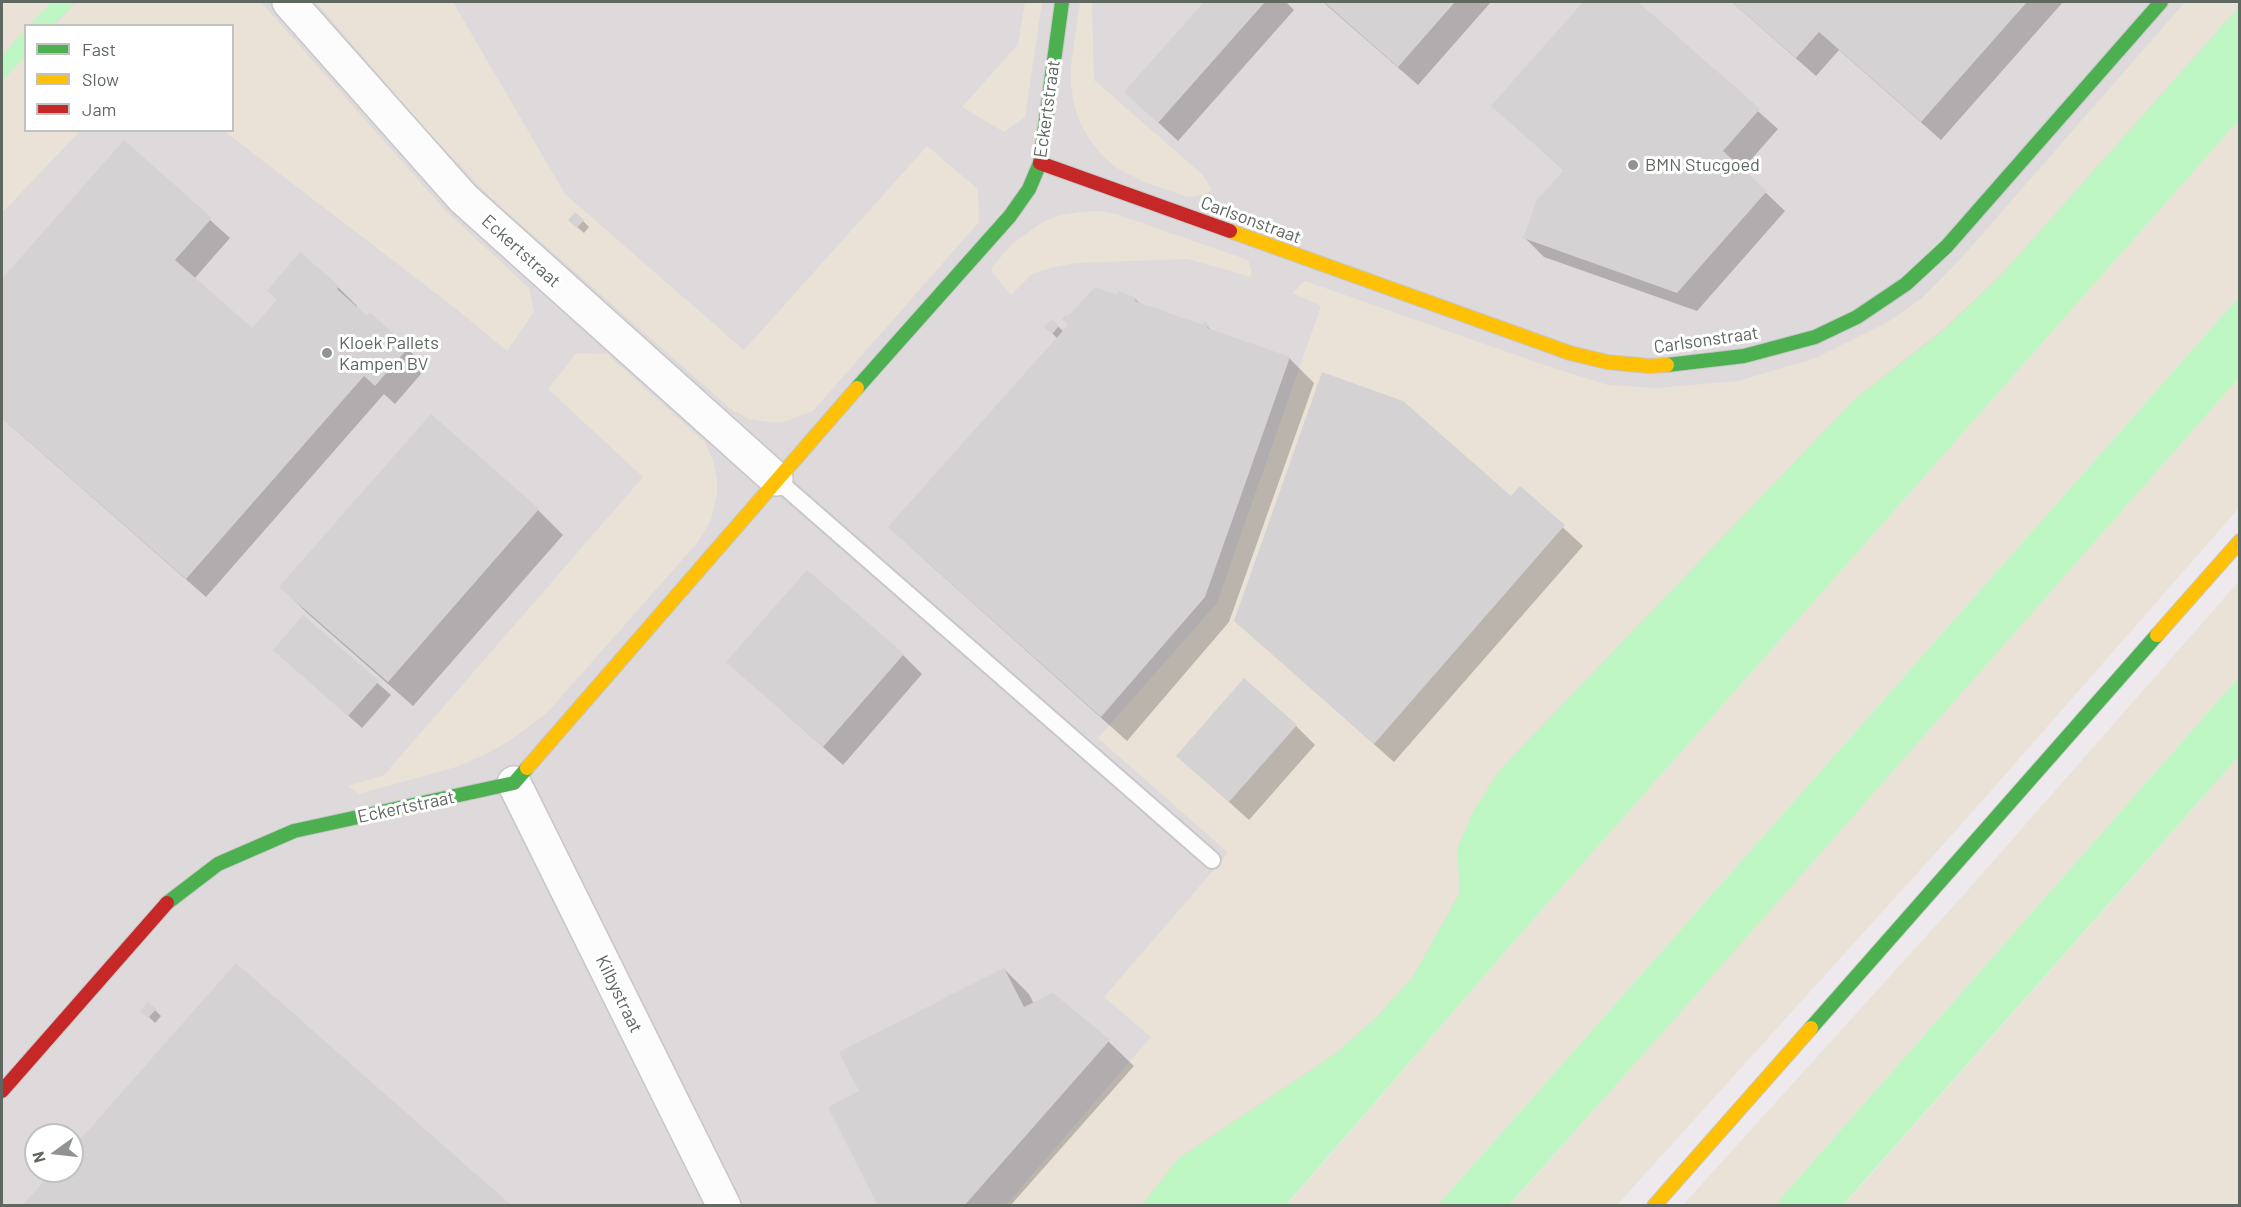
<!DOCTYPE html>
<html>
<head>
<meta charset="utf-8">
<style>
  body { margin:0 }
  #map { position:relative; width:2241px; height:1207px; overflow:hidden; background:#eee9ec; font-family:Barlow,sans-serif }
  canvas { display:block }
  .frame { position:absolute; inset:0; border:3px solid #5e6760; pointer-events:none }
  .legend { position:absolute; left:24px; top:24px; width:210px; height:108px; box-sizing:border-box; background:#fff; border:2px solid #bfc2bf; margin:0; padding:8px 10px; list-style:none; font-size:18px; color:#5e6760 }
  .legend li { display:flex; align-items:center; gap:12px; height:30px }
  .legend b { width:30px; border:2px solid #bfc2bf }
  .north { position:absolute; left:24px; top:1123px; width:60px; height:60px; box-sizing:border-box; background:#fff; border:2px solid #bfc2bf; border-radius:50%; rotate:255deg; font-size:16px; font-weight:700; line-height:24px; text-align:center; color:#5e6760 }
  .north::after { content:''; display:block; margin:auto; width:21px; height:27px; background:#909491; clip-path:polygon(50% 0,100% 100%,50% 72%,0 100%) }
</style>
</head>
<body>
<div id="map">
<canvas width="2241" height="1207"></canvas>
<div class="frame"></div>
<ul class="legend">
<li><b style="height:8px;background:#4caf50"></b>Fast</li>
<li><b style="height:8px;background:#ffc107"></b>Slow</li>
<li><b style="height:8px;background:#c62828"></b>Jam</li>
</ul>
<div class="north">N</div>
</div>
<script>
const ctx = document.querySelector('canvas').getContext('2d');
ctx.lineJoin = 'round';
function fillPath(path, color) {
  ctx.fillStyle = color;
  ctx.fill(path, 'evenodd');
}
function poly(rows) {
  const path = new Path2D();
  for (const r of rows) {
    path.moveTo(r[0], r[1]);
    for (let i = 2; i < r.length; i += 2) path.lineTo(r[i], r[i + 1]);
  }
  return path;
}
function trace(path, color, width, dash) {
  ctx.strokeStyle = color;
  ctx.lineWidth = width;
  ctx.lineCap = dash ? 'butt' : 'round';
  ctx.setLineDash(dash || []);
  ctx.stroke(path);
}
function label(font, color, halo, rows, align = 'center') {
  ctx.font = font + ' Barlow,sans-serif';
  ctx.lineWidth = 6;
  ctx.setLineDash([]);
  ctx.textBaseline = 'middle';
  ctx.strokeStyle = halo;
  ctx.fillStyle = color;
  for (const [text, x, y, turn = 0] of rows) {
    ctx.save();
    ctx.translate(x, y);
    ctx.rotate((+turn || 0) * Math.PI / 180);
    ctx.textAlign = isNaN(turn) ? turn : align;
    if (halo) ctx.strokeText(text, 0, 0);
    ctx.fillText(text, 0, 0);
    ctx.restore();
  }
}
const industrial = poly([
  [2,2,2239,2,2239,65,1239,1205,2,1206],
  [26,26,232,26,232,130,26,130],
  [36,1135,72,1135,72,1171,36,1171]
]);
const green = poly([
  [2,2,52,2,30,25,26,26,25,30,2,56],
  [75,2,261,2,445,210,529,288,534,312,507,351,455,308,224,131,232,130,232,26,54,26],
  [316,2,453,2,565,194,744,350,927,146,978,189,979,222,813,411,784,422,768,422,750,419,732,410,490,197,422,125],
  [1025,2,1042,2,1025,117,1004,132,962,107,1018,44],
  [1080,2,1092,2,1094,80,1203,175,1212,190,1202,195,1188,197,1147,183,1115,167,1101,154,1090,140,1080,123,1074,104,1071,85,1071,65],
  [2185,2,2239,2,2239,7,2003,273,1945,328,1855,399,1499,771,1457,849,1460,892,1413,977,1376,1018,1335,1054,1178,1159,1142,1205,1005,1206,1151,1037,1104,997,1228,853,1098,738,1217,603,1321,306,1292,293,1305,281,1550,367,1608,385,1656,388,1738,381,1813,359,1886,323,1922,298,1963,256],
  [25,56,26,130,80,131,2,213,2,81],
  [2239,120,2239,297,1438,1205,1286,1206,1524,930],
  [1100,211,1119,215,1248,260,1251,269,1251,277,1188,259,1077,263,1057,266,1032,274,1011,295,992,272,992,267,1013,243,1043,222,1060,215,1080,212],
  [576,353,607,354,705,442,713,460,717,478,717,492,711,520,698,542,547,713,511,740,484,755,456,767,359,794,348,786,384,775,643,477,548,389],
  [2239,378,2239,508,1968,817,1617,1205,1509,1206],
  [2239,581,2239,677,1775,1205,1682,1206,1968,890],
  [2239,756,2239,1205,1843,1206,2125,886]
]);
const water = poly([
  [52,2,75,2,54,25,30,25],
  [2239,7,2239,120,1524,930,1286,1205,1142,1205,1178,1159,1335,1054,1376,1018,1413,977,1460,892,1457,849,1474,810,1499,771,1855,399,1945,329,2003,273],
  [25,30,25,56,2,81,2,56],
  [2239,297,2239,378,1664,1031,1509,1205,1438,1205],
  [2239,677,2239,756,1843,1205,1775,1205]
]);
const shadow = poly([
  [1206,2,1286,2,1294,10,1178,141,1126,92],
  [1323,2,1491,2,1418,85],
  [1585,2,1635,2,1778,129,1742,170,1785,211,1697,311,1544,257,1525,238,1565,171,1493,106],
  [1732,2,2063,2,1941,140,1839,50,1816,76],
  [124,142,230,238,194,279,252,330,279,300,301,254,338,287,357,306,356,308,367,318,370,315,427,367,395,404,384,394,206,597,2,418,2,282],
  [576,214,589,227,584,233,576,226],
  [1118,296,1135,299,1141,304,1203,327,1205,324,1212,331,1289,358,1314,383,1229,622,1127,741,915,551,890,527,1058,339,1046,327,1052,321,1064,332,1070,325,1068,319],
  [431,416,538,510,563,535,413,706,306,612,281,587],
  [1520,488,1583,546,1394,762,1236,621,1512,498],
  [303,617,391,695,362,728,288,662],
  [903,655,922,674,843,765,728,662],
  [1296,726,1315,745,1249,820,1178,756],
  [1004,969,1029,994,1034,1004,1053,994,1109,1042,1134,1066,1010,1206,879,1206,861,1092],
  [155,1010,161,1016,155,1023,149,1017]
]);
const building = poly([
  [1204,2,1265,2,1158,123,1124,92],
  [1324,2,1455,2,1398,67],
  [1583,2,1638,2,1760,109,1723,151,1767,191,1677,293,1523,238,1537,200,1564,170,1491,106],
  [1732,2,2027,2,1921,122,1819,32,1796,58],
  [124,140,212,218,175,260,252,328,277,300,267,291,300,252,339,286,337,289,367,316,370,313,409,347,375,386,364,376,186,579,2,418,2,279],
  [575,212,584,220,577,228,568,220],
  [1095,287,1117,295,1118,291,1136,298,1135,301,1203,325,1205,322,1209,326,1207,328,1290,357,1205,597,1101,717,888,527,1068,325,1062,319,1066,315,1068,317],
  [1052,319,1059,326,1052,334,1044,327],
  [1322,372,1403,401,1511,496,1520,486,1565,525,1374,744,1234,621],
  [431,414,539,509,388,682,279,587],
  [807,570,904,654,823,747,726,662],
  [303,615,379,681,348,716,273,650],
  [1244,678,1297,725,1229,802,1176,756],
  [236,963,512,1206,22,1206,53,1171,72,1171,72,1149],
  [1004,968,1024,1007,1053,993,1110,1040,964,1206,878,1206,828,1107,859,1091,839,1052],
  [148,1002,156,1009,148,1018,140,1011]
]);
const lane = poly([
  [776,479,1212,860]
]);
const street = poly([
  [289,2,463,198,776,479],
  [514,783,724,1206]
]);
const fast = poly([
  [1667,365,1744,356,1815,337,1857,317,1906,284,1947,246,2161,2],
  [857,388,1010,216,1029,189,1040,163,1062,2],
  [167,903,218,864,294,831,514,783,527,768],
  [1811,1028,2157,635]
]);
const slow = poly([
  [1230,231,1570,353,1607,362,1649,366,1667,365],
  [2157,635,2240,541],
  [527,768,857,388],
  [1654,1206,1811,1028]
]);
const jam = poly([
  [1040,163,1230,231],
  [2,1091,167,903]
]);
const markers = [
  [1633,165,6,"#909491"],
  [327,353,6,"#909491"]
];
const streetNames = [
  ["Eckertstraat",1047,109,-82],
  ["Carlsonstraat",1251,220,20],
  ["Eckertstraat",521,251,42],
  ["Carlsonstraat",1706,340,-8],
  ["Eckertstraat",406,807,-12],
  ["Kilbystraat",619,994,64]
];
const poiNames = [
  ["BMN Stucgoed",1645,165],
  ["Kloek Pallets",339,343],
  ["Kampen BV",339,364]
];
fillPath(industrial, '#ded9db');
fillPath(green, '#eae2d7');
fillPath(water, '#bef7c4');
fillPath(shadow, '#0003');
fillPath(building, '#d4d2d3');
trace(lane, '#c7c8c7', 20);
trace(street, '#c7c8c7', 36);
trace(fast, '#c7c7c7', 16);
trace(slow, '#c7c7c7', 16);
trace(jam, '#c7c7c7', 16);
trace(lane, '#fcfcfc', 16);
trace(street, '#fcfcfc', 33);
trace(fast, '#4caf50', 14);
trace(slow, '#ffc107', 14);
trace(jam, '#c62828', 14);
for (const [x, y, r, color] of markers) {
  const dot = new Path2D();
  dot.arc(x, y, r, 0, 2 * Math.PI);
  ctx.fillStyle = color;
  ctx.fill(dot);
  trace(dot, '#fff', 2);
}
label('18px', '#5e6760', '#fff', streetNames);
label('18px', '#5e6760', '#fff', poiNames, 'left');
</script>
</body>
</html>
